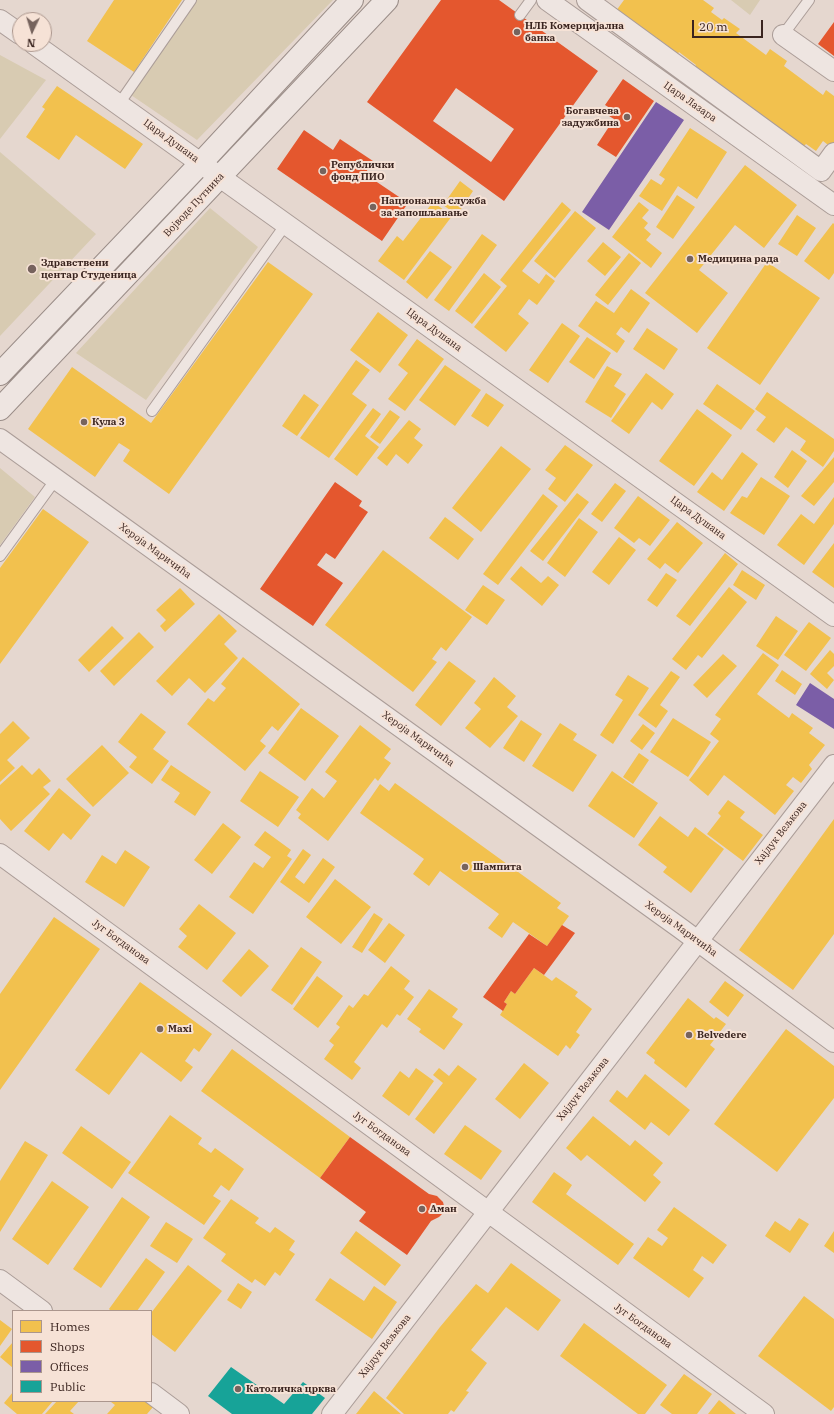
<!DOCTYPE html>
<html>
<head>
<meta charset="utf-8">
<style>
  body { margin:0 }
  #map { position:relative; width:834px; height:1414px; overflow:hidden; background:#e5d7cf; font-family:"IBM Plex Serif",serif }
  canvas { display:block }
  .legend { position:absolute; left:12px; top:1310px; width:140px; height:92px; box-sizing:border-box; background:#f6e2d6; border:1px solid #ab968d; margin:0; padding:5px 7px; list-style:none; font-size:12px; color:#3a241f }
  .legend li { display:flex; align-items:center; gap:8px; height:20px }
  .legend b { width:20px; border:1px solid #ab968d }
  .north { position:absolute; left:12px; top:12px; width:40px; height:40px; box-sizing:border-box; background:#f6e2d6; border:1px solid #ab968d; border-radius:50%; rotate:184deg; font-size:11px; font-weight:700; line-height:16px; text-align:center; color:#3a241f }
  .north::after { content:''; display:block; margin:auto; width:14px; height:18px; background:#76635d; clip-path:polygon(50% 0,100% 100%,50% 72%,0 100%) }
  .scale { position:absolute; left:692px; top:20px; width:71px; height:18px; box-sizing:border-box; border:2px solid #3a241f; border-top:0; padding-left:5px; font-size:12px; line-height:14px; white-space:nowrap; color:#3a241f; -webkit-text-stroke:3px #f6e2d6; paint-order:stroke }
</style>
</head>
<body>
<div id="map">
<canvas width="834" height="1414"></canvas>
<ul class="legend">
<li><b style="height:11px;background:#f2c14e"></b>Homes</li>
<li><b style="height:11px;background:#e4572e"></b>Shops</li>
<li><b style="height:11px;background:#7b5ea7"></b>Offices</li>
<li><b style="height:11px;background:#17a398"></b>Public</li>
</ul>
<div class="north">N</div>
<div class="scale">20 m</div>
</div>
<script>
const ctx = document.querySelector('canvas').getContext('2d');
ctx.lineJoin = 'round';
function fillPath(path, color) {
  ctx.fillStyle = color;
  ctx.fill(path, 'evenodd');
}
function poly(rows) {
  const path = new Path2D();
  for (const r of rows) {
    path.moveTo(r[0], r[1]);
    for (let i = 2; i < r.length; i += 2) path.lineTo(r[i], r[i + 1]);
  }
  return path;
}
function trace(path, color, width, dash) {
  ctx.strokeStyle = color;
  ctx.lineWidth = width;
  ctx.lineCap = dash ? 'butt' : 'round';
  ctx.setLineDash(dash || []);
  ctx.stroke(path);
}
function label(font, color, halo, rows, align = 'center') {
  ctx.font = font + ' "IBM Plex Serif",serif';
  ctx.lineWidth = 4;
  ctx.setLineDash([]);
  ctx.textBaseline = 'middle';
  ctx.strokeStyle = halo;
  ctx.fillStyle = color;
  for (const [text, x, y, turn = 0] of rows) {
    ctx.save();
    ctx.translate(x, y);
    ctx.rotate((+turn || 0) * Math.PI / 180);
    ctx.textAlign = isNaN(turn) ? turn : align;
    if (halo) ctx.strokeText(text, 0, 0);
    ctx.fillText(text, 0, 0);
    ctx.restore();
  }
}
const green = poly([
  [197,0,333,0,197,140,131,95],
  [731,0,760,0,750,15],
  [0,55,46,80,0,139],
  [0,152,96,234,0,336],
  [210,208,258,247,146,400,76,353],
  [0,468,35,497,0,545]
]);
const homes = poly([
  [114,0,182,0,134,72,87,41],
  [624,0,703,0,714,8,711,12,722,20,724,18,740,29,736,33,766,55,770,49,787,61,784,66,823,95,826,90,834,96,834,146,832,148,823,141,816,151,806,144,802,148,747,113,751,107,736,96,733,100,693,70,696,65,679,52,675,58,665,50,668,46,650,33,647,37,639,25,629,19,625,24,613,15],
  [57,86,143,144,125,169,76,135,59,160,26,137,45,109,42,107],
  [690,128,727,152,697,199,678,186,662,211,639,196,651,179,661,185,665,179,659,175],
  [745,165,797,205,764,248,735,225,699,270,728,293,697,333,645,293],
  [460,181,473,191,457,215,443,205],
  [677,195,695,207,673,239,656,227],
  [433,202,452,216,404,280,378,261,397,236,403,241],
  [562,202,571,210,522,271,539,284,546,274,555,281,537,305,529,299,518,314,529,323,506,352,474,327,507,286,500,280],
  [639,202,649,210,642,218,648,223,644,228,651,234,646,240,662,253,651,268,612,237],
  [575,211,596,228,555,278,534,261],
  [797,215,816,228,797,256,778,244],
  [833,223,834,224,834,273,829,280,804,261],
  [482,234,497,245,449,311,434,300],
  [603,242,621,257,605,276,587,261],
  [430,251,452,267,427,299,406,282],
  [629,253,641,263,608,305,595,295],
  [268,262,313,294,169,494,123,461,130,450,119,443,95,477,28,429,72,367,151,423],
  [767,262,820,298,760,385,707,348],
  [484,273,501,287,472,324,455,311],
  [631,289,650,303,629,333,621,327,616,334,625,341,617,353,578,326,596,301,614,313],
  [378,312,408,335,380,373,350,350],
  [562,323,580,336,548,383,529,370],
  [647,328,678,349,664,370,633,349],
  [587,337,611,353,594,379,569,362],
  [417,339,444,359,405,411,388,399,408,373,398,365],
  [356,360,370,370,352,394,367,405,329,458,300,438],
  [445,365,481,390,455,426,419,400],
  [607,366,622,374,614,386,626,394,611,418,585,402],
  [646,373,674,394,662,410,652,402,629,434,611,421],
  [717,384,755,411,741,430,703,404],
  [767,392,834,439,834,451,823,467,800,450,806,441,786,427,774,443,756,430,766,417,755,409],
  [486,393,504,405,488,427,471,416],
  [304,394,319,405,297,436,282,426],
  [373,408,381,414,365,436,379,447,357,476,334,459],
  [697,409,732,435,694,486,659,461],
  [390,410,400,417,380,444,370,437],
  [409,420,421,429,414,438,423,445,408,464,396,454,387,466,377,458],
  [565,445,593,465,565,502,548,489,556,478,545,470],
  [501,446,531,469,481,532,452,508],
  [792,450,807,461,788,488,774,477],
  [742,452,758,464,724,511,697,492,712,472,722,480],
  [834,457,834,482,814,506,801,496],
  [761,477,790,496,764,535,730,513,742,496,747,498],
  [615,483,626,491,602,522,591,514],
  [577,493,589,502,543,561,530,551],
  [543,494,558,506,498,585,483,574],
  [638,496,670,520,650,546,639,538,634,543,614,528],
  [834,497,834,524,804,565,777,545,801,514,814,524],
  [43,509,89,542,0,664,0,568],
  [445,517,474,539,458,560,429,538],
  [579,518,598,532,565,577,547,563],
  [677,522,703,543,678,573,665,563,660,569,647,559],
  [619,537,636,550,609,585,592,572],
  [834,543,834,588,812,572],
  [383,550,472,617,446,651,441,647,432,659,437,662,413,692,325,625],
  [725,553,738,564,690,626,676,616],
  [521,566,541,583,548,576,559,585,542,606,510,579],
  [742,570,765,585,756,600,733,585],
  [666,573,677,580,657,607,647,600],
  [483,585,505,600,487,625,465,610],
  [729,587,747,602,702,658,698,655,686,670,672,659],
  [180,588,195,604,165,632,160,626,166,620,156,610],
  [219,614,237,631,224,644,238,658,205,693,189,678,172,696,156,681],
  [776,616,798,631,778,660,756,646],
  [809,622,831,638,806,671,784,655],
  [112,626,124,638,89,672,78,660],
  [139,632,154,647,114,686,100,671],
  [830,650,834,654,834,666,827,673,834,680,827,689,810,674],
  [763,653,779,665,757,694,789,718,792,713,813,728,809,733,825,745,809,765,812,769,801,783,793,777,786,785,794,791,775,815,724,775,708,796,689,780,719,741,710,734,721,719,715,715],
  [723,654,737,666,707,698,693,685],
  [243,657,300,704,278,731,272,726,260,741,266,746,245,771,187,724,208,698,214,702,226,688,221,684],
  [449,661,476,681,441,726,415,705],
  [782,670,802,684,795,695,775,681],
  [671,671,680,677,660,705,668,711,656,728,638,715],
  [628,675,649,688,613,744,600,735,623,700,615,695],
  [494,677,516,696,507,707,518,716,490,748,465,728,481,709,474,703],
  [301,708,339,736,305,781,268,753],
  [141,713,166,732,153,749,169,761,152,784,129,767,137,757,118,742],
  [673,718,711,742,688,777,650,752],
  [521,720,542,734,524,762,503,748],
  [13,721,30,738,7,760,15,768,0,782,0,734],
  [560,723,577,734,573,740,597,755,573,792,532,766],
  [643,724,655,733,642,750,630,741],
  [360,725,391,749,384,758,391,763,378,781,375,778,328,841,298,818,301,814,296,810,312,788,324,798,337,781,325,772],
  [102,745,129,773,93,807,66,779],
  [639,753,649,760,633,784,623,777],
  [22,765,32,775,39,768,51,781,43,787,50,794,11,831,0,819,0,785],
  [171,765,211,792,195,816,174,802,180,793,161,780],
  [260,771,299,797,278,827,240,801],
  [612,771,658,803,634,838,588,806],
  [395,783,561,903,557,908,569,916,547,946,513,922,502,938,488,928,499,914,440,871,429,886,413,874,424,859,360,813,380,784,389,791],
  [59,788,91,815,71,840,63,833,49,851,24,831],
  [728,800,745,812,740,818,763,835,743,861,707,834,721,816,718,813],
  [660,816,688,837,695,827,724,849,691,893,663,872,667,867,638,845],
  [834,819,834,934,793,990,739,950],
  [223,823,241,837,212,874,194,860],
  [265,831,291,850,287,856,292,859,253,914,229,897,254,862,263,868,271,857,254,845],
  [303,849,311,855,295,877,304,884,323,858,335,867,309,903,280,882],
  [125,850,150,867,124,907,85,882,102,855,116,864],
  [335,879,371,907,341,944,306,917],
  [199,904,236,933,207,970,178,947,187,936,179,929],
  [374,913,383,919,362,953,352,947],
  [54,917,100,949,0,1090,0,994],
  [389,923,405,935,385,963,368,950],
  [301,947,322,962,292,1005,271,990],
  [249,949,269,966,241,997,222,981],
  [391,966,410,981,404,989,414,997,400,1016,397,1014,387,1028,382,1024,354,1062,361,1068,352,1080,324,1059,334,1045,329,1041,340,1027,336,1024,349,1005,353,1008,364,994,368,996],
  [534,968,552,981,556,977,578,992,575,996,592,1009,576,1032,580,1035,570,1049,566,1045,558,1056,500,1015,507,1004,504,1002,511,991,515,994],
  [317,976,343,996,318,1028,293,1009],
  [725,981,744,995,728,1017,709,1002],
  [140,982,212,1034,199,1052,194,1048,185,1061,193,1067,181,1082,141,1052,109,1095,75,1070],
  [429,989,458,1009,452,1017,463,1024,444,1050,419,1032,421,1029,407,1019],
  [688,998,714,1019,716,1017,726,1024,710,1045,715,1049,686,1088,654,1063,655,1060,646,1053],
  [786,1029,834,1066,834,1098,777,1172,714,1124],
  [232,1049,350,1137,320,1178,201,1091],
  [524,1063,549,1083,520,1119,495,1099],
  [458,1065,477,1079,434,1134,415,1119,443,1083,433,1075,439,1068,449,1076],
  [416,1068,434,1081,409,1116,382,1096,400,1071,409,1078],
  [645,1074,690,1110,669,1136,651,1122,645,1130,609,1101,617,1090,627,1098],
  [170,1115,202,1138,198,1144,211,1153,215,1148,244,1169,229,1191,221,1185,213,1196,221,1201,204,1225,128,1173],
  [593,1116,630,1146,635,1140,663,1163,653,1175,661,1182,645,1202,587,1155,581,1161,566,1148],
  [465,1125,502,1151,481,1180,444,1154],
  [81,1126,131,1162,112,1189,62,1153],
  [25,1141,48,1155,0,1232,0,1181],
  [554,1172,572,1185,566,1194,634,1244,618,1265,532,1202],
  [52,1181,89,1207,48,1265,12,1239],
  [122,1197,150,1217,101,1288,73,1269],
  [231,1199,259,1218,255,1223,270,1233,275,1227,295,1241,289,1250,295,1254,280,1276,275,1272,265,1286,255,1279,252,1283,221,1261,226,1254,203,1238],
  [674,1207,727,1245,713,1264,702,1256,693,1270,704,1278,689,1298,633,1258,648,1237,662,1246,668,1238,657,1230],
  [799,1218,809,1224,790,1253,765,1236,775,1221,790,1231],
  [166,1222,193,1239,177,1263,150,1246],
  [356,1231,401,1265,385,1286,340,1253],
  [834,1231,834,1253,824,1246],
  [146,1258,165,1272,137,1311,111,1311,109,1309],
  [511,1263,561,1300,538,1331,506,1307,471,1350,487,1363,466,1391,469,1392,454,1412,451,1410,448,1414,404,1414,386,1398,440,1327,476,1284,488,1293],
  [188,1265,222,1291,175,1352,151,1334,151,1313],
  [330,1278,364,1301,374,1286,397,1302,372,1339,315,1300],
  [238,1283,252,1292,241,1309,227,1300],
  [804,1296,834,1319,834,1407,831,1411,758,1356],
  [0,1320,12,1329,0,1346],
  [584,1323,667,1385,645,1414,638,1414,560,1356],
  [13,1342,13,1368,0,1357],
  [684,1374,712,1394,697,1414,672,1414,660,1405],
  [374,1391,401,1414,356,1414],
  [13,1392,13,1401,53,1401,42,1414,17,1414,4,1403],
  [719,1400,736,1414,708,1414],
  [57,1401,79,1401,70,1411,74,1414,45,1414],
  [112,1401,146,1401,153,1407,147,1414,107,1414,115,1405,111,1402]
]);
const shops = poly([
  [441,0,499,0,598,71,504,201,367,102],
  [456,88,514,129,491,162,433,121],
  [834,22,834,56,818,44],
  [623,79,654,101,616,157,597,145,614,119,609,116,613,110,605,105],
  [304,130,333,150,340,139,373,161,365,174,408,203,382,241,277,169],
  [335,482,362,501,359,506,368,512,335,559,326,553,317,565,343,583,313,626,260,589],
  [562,925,575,933,544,975,534,968,515,994,511,991,504,1002,507,1004,503,1011,483,997,529,934,547,946],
  [350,1137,429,1194,437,1196,443,1202,444,1206,442,1214,439,1217,431,1221,407,1255,359,1221,366,1212,320,1178]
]);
const offices = poly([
  [656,102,684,120,609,230,582,212],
  [810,683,834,699,834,729,796,705]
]);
const public = poly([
  [231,1367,284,1404,303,1382,325,1398,312,1414,232,1414,208,1396]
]);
const lane = poly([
  [520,15,531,0],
  [783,35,809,0],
  [119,104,191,0],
  [152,411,286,224],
  [0,556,56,479]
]);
const street = poly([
  [547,0,834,205],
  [587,0,821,171,834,153],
  [0,20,20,34],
  [783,35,834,71],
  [34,44,834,616],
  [0,439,680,928,834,1042],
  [0,854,764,1414],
  [0,1280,42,1311],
  [151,1393,179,1414],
  [332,1414,834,765]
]);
const secondary = poly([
  [0,374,201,163,352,0],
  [0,409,387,0]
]);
const markers = [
  [517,32,4,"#76635d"],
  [627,117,4,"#76635d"],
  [323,171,4,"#76635d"],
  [373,207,4,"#76635d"],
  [690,259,4,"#76635d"],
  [32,269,5,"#76635d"],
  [84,422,4,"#76635d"],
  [465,867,4,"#76635d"],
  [160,1029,4,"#76635d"],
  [689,1035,4,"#76635d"],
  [422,1209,4,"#76635d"],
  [238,1389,4,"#76635d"]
];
const poiNames = [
  ["НЛБ Комерцијална",525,26],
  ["банка",525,38],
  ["Богавчева",619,111,"right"],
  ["задужбина",619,123,"right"],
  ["Републички",331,165],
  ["фонд ПИО",331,177],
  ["Национална служба",381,201],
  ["за запошљавање",381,213],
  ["Медицина рада",698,259],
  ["Здравствени",41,263],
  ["центар Студеница",41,275],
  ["Кула 3",92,422],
  ["Шампита",473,867],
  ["Maxi",168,1029],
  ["Belvedere",697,1035],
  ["Аман",430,1209],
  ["Католичка црква",246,1389]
];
const streetNames = [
  ["Цара Лазара",690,102,35],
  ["Цара Душана",171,141,36],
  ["Војводе Путника",194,205,-47],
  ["Цара Душана",434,330,36],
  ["Цара Душана",698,518,36],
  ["Хероја Маричића",155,551,36],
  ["Хероја Маричића",418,739,36],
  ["Хајдук Вељкова",781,833,-52],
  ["Хероја Маричића",681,929,36],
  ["Југ Богданова",121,942,36],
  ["Хајдук Вељкова",583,1089,-52],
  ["Југ Богданова",382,1134,36],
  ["Југ Богданова",643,1326,36],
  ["Хајдук Вељкова",385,1346,-52]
];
fillPath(green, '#d8cbb2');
fillPath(homes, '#f2c14e');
fillPath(shops, '#e4572e');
fillPath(offices, '#7b5ea7');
fillPath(public, '#17a398');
trace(lane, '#ab9d98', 12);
trace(street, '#ab9d98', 22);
trace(secondary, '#9a8d88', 24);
trace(lane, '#eee5e1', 10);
trace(street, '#eee5e1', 20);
trace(secondary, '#eee5e1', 22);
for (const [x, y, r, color] of markers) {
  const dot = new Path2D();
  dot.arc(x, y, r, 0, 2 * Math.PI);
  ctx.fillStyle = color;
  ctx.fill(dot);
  trace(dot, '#f6e2d6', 1.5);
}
label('bold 10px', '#3a241f', '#f6e2d6', poiNames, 'left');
label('10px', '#3a241f', '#f6e2d6', streetNames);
</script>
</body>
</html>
